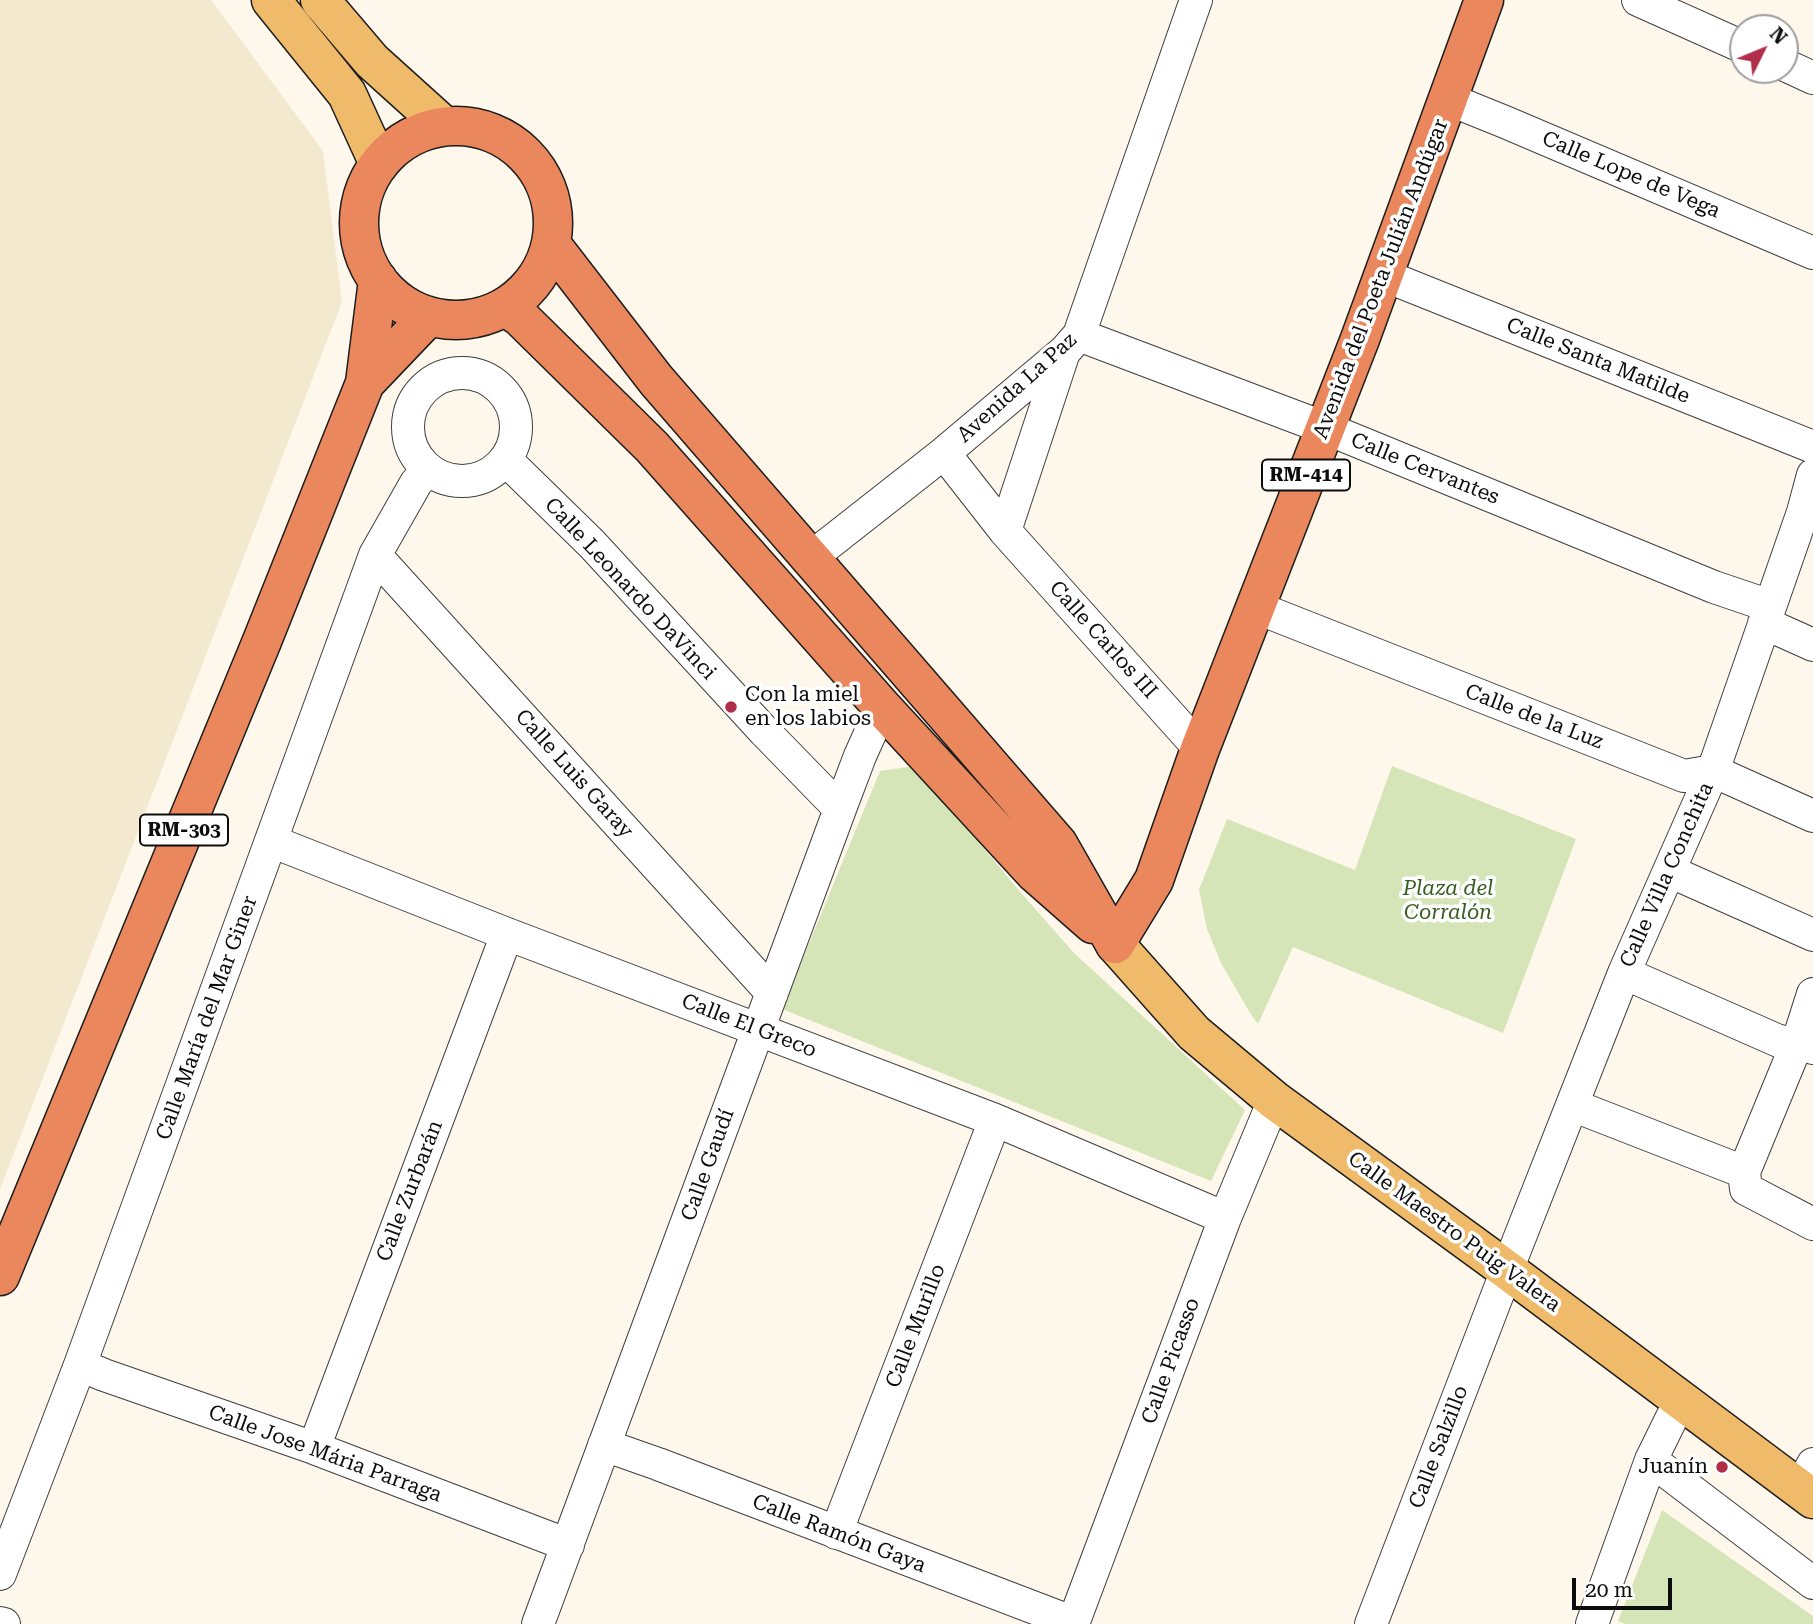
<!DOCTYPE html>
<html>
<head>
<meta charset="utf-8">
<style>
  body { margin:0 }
  #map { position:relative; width:1813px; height:1624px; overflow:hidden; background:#fef7eb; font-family:"Roboto Serif",serif }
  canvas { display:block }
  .north { position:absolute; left:1729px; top:14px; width:70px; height:70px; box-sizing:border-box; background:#fff; border:2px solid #9e9e9e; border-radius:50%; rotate:47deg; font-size:19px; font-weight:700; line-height:28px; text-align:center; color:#0c0c0c }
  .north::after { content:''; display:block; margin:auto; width:24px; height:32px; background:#b12e49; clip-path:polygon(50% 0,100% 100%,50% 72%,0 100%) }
  .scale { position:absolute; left:1572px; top:1578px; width:100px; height:32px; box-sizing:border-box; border:4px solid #0c0c0c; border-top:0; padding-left:9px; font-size:21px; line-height:24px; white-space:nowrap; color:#0c0c0c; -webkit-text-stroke:5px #fff; paint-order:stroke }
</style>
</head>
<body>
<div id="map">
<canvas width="1813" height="1624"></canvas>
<div class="north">N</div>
<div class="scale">20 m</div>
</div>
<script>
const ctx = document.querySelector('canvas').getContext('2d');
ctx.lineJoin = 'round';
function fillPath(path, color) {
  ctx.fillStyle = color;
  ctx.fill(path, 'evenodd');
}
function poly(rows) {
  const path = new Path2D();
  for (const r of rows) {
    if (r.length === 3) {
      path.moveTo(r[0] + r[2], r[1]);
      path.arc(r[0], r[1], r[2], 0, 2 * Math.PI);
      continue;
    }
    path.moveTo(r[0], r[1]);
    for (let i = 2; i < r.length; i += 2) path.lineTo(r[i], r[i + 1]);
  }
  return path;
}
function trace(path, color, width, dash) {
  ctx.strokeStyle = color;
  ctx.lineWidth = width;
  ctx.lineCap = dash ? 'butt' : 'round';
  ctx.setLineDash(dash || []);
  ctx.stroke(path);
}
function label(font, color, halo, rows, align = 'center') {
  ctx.font = font + ' "Roboto Serif",serif';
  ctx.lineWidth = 7;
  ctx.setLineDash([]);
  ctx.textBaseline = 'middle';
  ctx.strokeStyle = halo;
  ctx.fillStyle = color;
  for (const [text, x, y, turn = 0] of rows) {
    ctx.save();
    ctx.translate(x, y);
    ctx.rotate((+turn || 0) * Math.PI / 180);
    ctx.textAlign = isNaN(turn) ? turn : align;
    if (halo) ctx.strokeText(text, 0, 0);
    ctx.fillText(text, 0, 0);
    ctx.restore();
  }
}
const farmland = poly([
  [0,0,211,0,323,151,342,302,0,1189]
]);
const green = poly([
  [915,766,1022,894,1075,954,1245,1110,1211,1181,782,1009,880,771],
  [1392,766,1576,839,1503,1033,1293,947,1258,1024,1250,1013,1221,963,1207,929,1199,890,1227,819,1355,870],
  [1662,1510,1813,1616,1813,1624,1625,1624,1618,1621]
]);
const street = poly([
  [1638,0,1743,47],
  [1785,65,1813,78],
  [1448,99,1505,122,1813,253],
  [1383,275,1813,447],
  [1079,335,1325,428,1714,587,1770,606],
  [1064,352,1005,531,1200,749],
  [462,427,54],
  [944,453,1005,531],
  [506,460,592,544,764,731,840,809],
  [375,555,772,993],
  [809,559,944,453,1065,351,1079,335,1196,0],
  [1255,607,1684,776,1713,771,1813,816],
  [1764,623,1813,645],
  [271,841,507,934,995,1120,1225,1218],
  [1669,871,1813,935],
  [1624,973,1781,1042,1798,1041,1813,1048],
  [1572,1105,1744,1172,1746,1189,1813,1224],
  [1744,1172,1798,1041,1813,994],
  [80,1365,104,1375,314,1448,568,1545],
  [604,1445,658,1464,1074,1623],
  [314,1448,507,934],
  [1651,1460,1813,1583],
  [1800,1488,1813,1464],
  [836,1533,995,1120],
  [0,1574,80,1365,375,555,416,483,428,469],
  [0,1623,4,1624],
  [538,1624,840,809,860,756,882,707],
  [1073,1624,1225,1218,1274,1100],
  [1371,1624,1507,1270,1624,973,1713,771,1803,512,1813,475],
  [1592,1624,1651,1460,1681,1399]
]);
const primary = poly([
  [271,0,347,94,379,164],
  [320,0,372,61,444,126],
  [1115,944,1194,1033,1274,1100,1507,1270,1813,1499]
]);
const highway = poly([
  [456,223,97],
  [551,244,656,380,1058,844,1115,944],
  [506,307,520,317,652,447,882,707,1035,873,1093,924],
  [365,383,429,316],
  [1115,944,1154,880,1200,749,1360,339,1484,0],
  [0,1276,262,641,365,383,378,280]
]);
const markers = [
  [731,707,7,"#b12e49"],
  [1722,1467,7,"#b12e49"]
];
const shields = [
  [1306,475,88],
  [184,830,88]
];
const shieldNames = [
  ["RM-414",1306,475],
  ["RM-303",184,830]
];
const streetNames = [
  ["Calle Lope de Vega",1631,175,23],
  ["Avenida del Poeta Julián Andúgar",1381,279,-69],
  ["Calle Santa Matilde",1598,361,22],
  ["Avenida La Paz",1017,388,-42],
  ["Calle Cervantes",1425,469,22],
  ["Calle Leonardo DaVinci",630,589,47],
  ["Calle Carlos III",1103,640,48],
  ["Calle de la Luz",1534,717,21],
  ["Calle Luis Garay",574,774,48],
  ["Calle Villa Conchita",1667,875,-66],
  ["Calle María del Mar Giner",207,1018,-70],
  ["Calle El Greco",749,1026,21],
  ["Calle Gaudí",708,1165,-70],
  ["Calle Zurbarán",410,1191,-69],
  ["Calle Maestro Puig Valera",1454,1232,36],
  ["Calle Murillo",916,1326,-69],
  ["Calle Picasso",1171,1361,-70],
  ["Calle Salzillo",1439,1447,-69],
  ["Calle Jose Mária Parraga",325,1454,20],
  ["Calle Ramón Gaya",839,1534,21]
];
const poiNames = [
  ["Con la miel",745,695],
  ["en los labios",745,719],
  ["Juanín",1708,1467,"right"]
];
const parkNames = [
  ["Plaza del",1448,889],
  ["Corralón",1448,913]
];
fillPath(farmland, '#f2e9ce');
fillPath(green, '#d6e5b8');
trace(street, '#3f3f3f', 34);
trace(primary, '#1d1d1d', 41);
trace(highway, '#1d1d1d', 41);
trace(street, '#fff', 32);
trace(primary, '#efba6a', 38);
trace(highway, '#ea875d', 38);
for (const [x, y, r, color] of markers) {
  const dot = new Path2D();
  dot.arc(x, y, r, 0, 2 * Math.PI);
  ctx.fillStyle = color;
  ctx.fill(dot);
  trace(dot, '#fff', 2.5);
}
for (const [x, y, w] of shields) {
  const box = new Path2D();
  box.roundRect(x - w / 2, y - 15.5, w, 31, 5);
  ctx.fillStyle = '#fff';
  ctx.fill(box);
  trace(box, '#0c0c0c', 2);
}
label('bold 19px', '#0c0c0c', null, shieldNames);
label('21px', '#0c0c0c', '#fff', streetNames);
label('21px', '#0c0c0c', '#fff', poiNames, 'left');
label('italic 21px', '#375e21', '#fff', parkNames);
</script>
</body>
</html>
